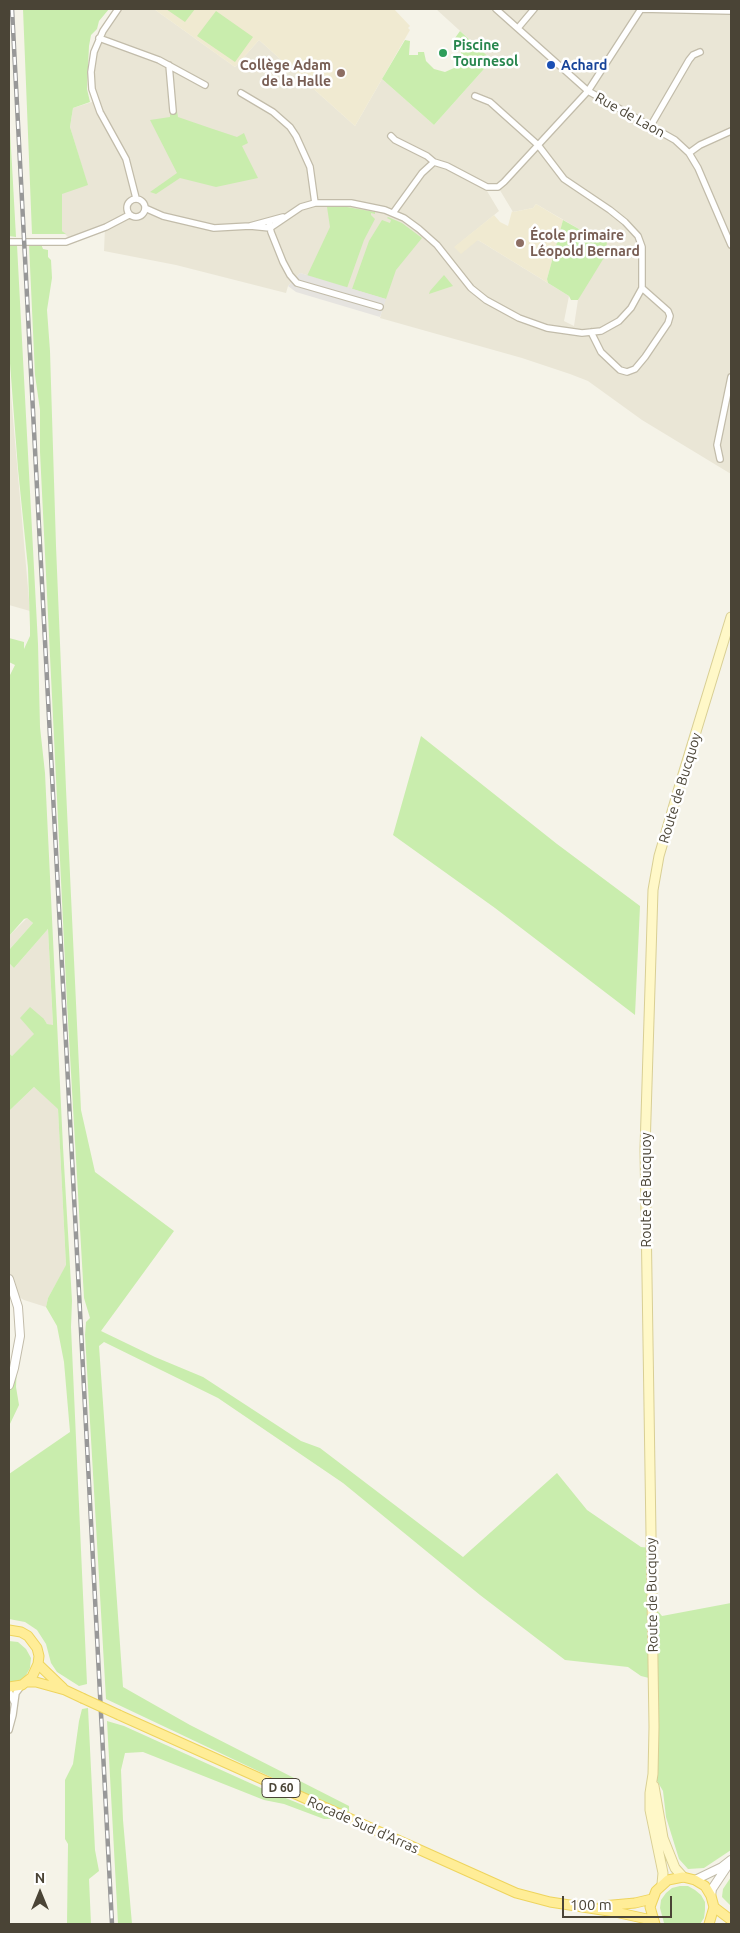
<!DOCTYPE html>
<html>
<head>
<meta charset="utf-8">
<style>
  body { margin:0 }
  #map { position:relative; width:740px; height:1933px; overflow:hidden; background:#f5f3e8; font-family:Ubuntu,sans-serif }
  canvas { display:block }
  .frame { position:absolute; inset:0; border:10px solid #4a4436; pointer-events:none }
  .north { position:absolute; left:15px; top:1868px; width:50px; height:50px; -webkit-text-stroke:4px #fff; paint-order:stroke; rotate:0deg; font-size:14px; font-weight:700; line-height:20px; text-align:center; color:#4a4436 }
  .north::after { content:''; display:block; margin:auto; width:18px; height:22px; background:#4a4436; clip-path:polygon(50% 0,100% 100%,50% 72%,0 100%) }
  .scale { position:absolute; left:562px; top:1896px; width:110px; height:22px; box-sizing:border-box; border:2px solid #4a4436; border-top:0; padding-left:6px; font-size:15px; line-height:18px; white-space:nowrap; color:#4a4436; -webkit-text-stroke:4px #fff; paint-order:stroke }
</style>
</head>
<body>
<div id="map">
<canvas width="740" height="1933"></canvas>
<div class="frame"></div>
<div class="north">N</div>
<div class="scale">100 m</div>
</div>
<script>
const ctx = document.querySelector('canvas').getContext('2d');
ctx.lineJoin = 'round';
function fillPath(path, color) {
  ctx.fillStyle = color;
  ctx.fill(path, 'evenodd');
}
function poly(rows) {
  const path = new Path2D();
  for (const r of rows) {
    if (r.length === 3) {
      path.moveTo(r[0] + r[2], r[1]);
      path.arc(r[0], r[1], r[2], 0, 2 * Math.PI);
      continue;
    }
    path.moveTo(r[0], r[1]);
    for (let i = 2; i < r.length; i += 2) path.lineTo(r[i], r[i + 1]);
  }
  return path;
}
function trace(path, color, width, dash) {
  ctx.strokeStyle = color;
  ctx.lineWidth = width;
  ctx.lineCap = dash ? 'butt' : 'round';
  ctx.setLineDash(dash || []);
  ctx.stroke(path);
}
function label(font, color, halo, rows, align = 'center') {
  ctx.font = font + ' Ubuntu,sans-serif';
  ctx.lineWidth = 5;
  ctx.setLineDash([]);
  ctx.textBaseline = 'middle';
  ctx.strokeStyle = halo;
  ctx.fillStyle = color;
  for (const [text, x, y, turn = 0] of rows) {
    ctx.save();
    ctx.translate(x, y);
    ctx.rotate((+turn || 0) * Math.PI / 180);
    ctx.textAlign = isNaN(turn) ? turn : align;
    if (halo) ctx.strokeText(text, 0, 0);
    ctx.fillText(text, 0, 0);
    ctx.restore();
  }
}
const residential = poly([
  [118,9,154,9,235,67,259,40,355,126,382,79,434,125,492,60,436,9,731,9,731,474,642,420,588,381,570,374,522,358,380,318,385,300,300,273,288,286,286,293,176,265,104,251,105,227,71,240,62,231,62,193,87,184,70,127,73,108,95,101,92,89,94,52],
  [484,186,498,187,513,212,533,208,536,204,593,237,606,242,578,300,574,326,564,321,569,296,478,240,455,247,499,211],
  [9,350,11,396,30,611,9,605],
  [27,918,33,923,9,950,9,936],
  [48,929,53,1026,47,1024,44,1019,35,1034,12,1056,9,1053,9,963,14,968],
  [34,1087,58,1108,66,1266,48,1298,46,1307,24,1300,14,1294,9,1296,9,1111]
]);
const education = poly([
  [154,9,394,9,410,26,408,28,410,30,355,126,259,40,235,67],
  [536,204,563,220,547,279,548,283,478,240,461,254,454,247,494,215,500,222,508,226,512,211,513,212,533,208]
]);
const green = poly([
  [23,9,109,9,99,21,97,29,91,35,89,46,87,89,90,102,73,108,70,127,88,185,62,194,62,231,66,234,32,234],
  [166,9,195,9,185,22],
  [216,11,253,37,235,62,197,36],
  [460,31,492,60,434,125,382,79,405,40,410,41,409,55,418,55,418,52,424,52,426,61,434,69,445,72,454,68,461,57,461,48,455,38],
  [177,111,178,117,210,128,237,137,244,133,248,143,242,146,258,178,216,187,180,178,156,194,150,192,177,173,150,120,170,117,170,112],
  [9,115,12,165,16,237,9,236],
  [327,207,347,207,375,212,375,214,371,213,371,215,375,219,364,240,347,288,307,276,330,227],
  [388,217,402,223,422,238,396,270,386,299,352,289,369,241,382,220,390,223,391,220,387,218],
  [563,220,593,237,607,242,605,256,578,300,571,300,569,296,548,283,547,279],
  [29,244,41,244,43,249,48,250,48,257,51,260,52,278,47,310,50,351,56,546,66,789,81,1110,95,1172,174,1231,101,1331,155,1357,203,1377,301,1441,320,1448,463,1557,557,1473,587,1510,641,1547,652,1548,652,1604,662,1616,731,1603,731,1850,704,1868,688,1869,679,1859,666,1817,663,1791,653,1774,653,1679,641,1676,628,1667,565,1660,480,1595,343,1483,218,1398,104,1342,99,1346,123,1687,190,1725,349,1806,349,1814,106,1699,85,1335,86,1322,90,1318,84,1298,67,1003,40,452,40,410,35,375],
  [17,245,38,644,40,727,45,773,63,1147,72,1301,71,1327,87,1684,79,1686,57,1672,51,1663,46,1644,37,1630,25,1622,9,1619,9,1474,70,1432,64,1362,57,1326,46,1307,48,1298,66,1265,58,1109,34,1087,9,1111,9,1053,12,1056,34,1034,20,1018,30,1007,44,1019,47,1024,53,1025,48,929,14,968,9,963,9,950,33,923,27,918,24,919,9,936,9,677,15,665,9,662,9,638,24,642,24,649,30,636,30,627,28,568,18,469,9,350,9,246],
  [444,275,453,286,429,294,430,291],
  [421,736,557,844,640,906,635,1015,495,908,393,835],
  [17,1364,16,1387,19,1405,9,1426,9,1374],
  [9,1641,18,1642,26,1649,31,1658,30,1668,25,1677,16,1683,9,1683],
  [88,1708,95,1850,99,1871,89,1879,91,1924,67,1924,68,1844,65,1839,65,1780,73,1764,79,1721,82,1709],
  [107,1721,124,1726,261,1788,337,1819,324,1819,284,1804,264,1800,143,1752,125,1753,121,1770,123,1820,132,1924,118,1924],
  [731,1877,731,1906,722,1897,723,1889],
  [680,1886,688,1886,695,1890,701,1895,705,1902,705,1910,704,1918,700,1924,666,1924,664,1923,660,1908,661,1900,666,1893,672,1888]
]);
const parking = poly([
  [300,273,386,299,380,317,296,292,288,286]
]);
const minor = poly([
  [118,9,103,31,94,52,91,72,92,89,100,112,126,159,136,198],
  [496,9,588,91,675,140,689,153,698,168,731,245],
  [641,9,731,11],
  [518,28,534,9],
  [99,38,159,60,205,85],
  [169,65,173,111],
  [241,93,273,112,290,127,296,136,310,167,315,203],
  [475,96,490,102,538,145,564,179,610,210,625,222,638,236,642,247,642,288],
  [650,127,689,60,693,55,700,52],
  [391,136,395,140,427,156,434,162,447,166,487,187,498,187,504,182,588,91,641,9],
  [689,153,700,145,731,131],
  [136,208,9],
  [145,208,163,216,214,228,250,226,283,217],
  [393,213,422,173,434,162],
  [269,222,271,232,283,262,290,275,297,283,380,307],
  [250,226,270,228,301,207,315,203,351,203,385,210,404,218,419,229,437,245,471,288,486,300,519,318,547,328,582,333,601,331,619,321,631,308,642,288],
  [9,242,66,242,106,227,129,215],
  [591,332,601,352,620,370,627,372,635,369,645,357,668,323,670,316,668,311,642,288],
  [720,459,717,445,731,377],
  [9,1691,14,1702],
  [9,1730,13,1715,16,1693,22,1685]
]);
const tertiary = poly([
  [9,1279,18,1307,20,1336,14,1368,9,1385],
  [695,1880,722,1867,731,1860],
  [711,1896,712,1889,728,1865]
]);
const secondary = poly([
  [654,1786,663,1838,675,1868,683,1877],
  [662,1884,663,1873,650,1810,650,1793,653,1774,654,1727,645,1149,653,890,659,856,681,781,731,617]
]);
const primary = poly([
  [9,1630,21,1632,28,1636,37,1648,39,1656,38,1664,32,1677,22,1685,9,1687],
  [38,1664,63,1688],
  [27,1682,36,1682,65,1690,82,1698],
  [119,1715,516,1893,550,1902,615,1912,647,1919,654,1923],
  [602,1906,635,1903,652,1899],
  [714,1907,731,1920],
  [655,1924,650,1907,656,1891,668,1880,683,1877,695,1880,705,1886,711,1896,714,1907,709,1924]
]);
const rail = poly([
  [12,9,112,1924]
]);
const primaryBridge = poly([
  [82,1698,119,1715]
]);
const markers = [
  [443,53,5,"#2e9e5b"],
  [551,65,5,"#1a4fb4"],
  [341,73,5,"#8d6e63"],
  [520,243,5,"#8d6e63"]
];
const shields = [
  [281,1788,38]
];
const shieldNames = [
  ["D 60",281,1788]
];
const leisureNames = [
  ["Piscine",453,45],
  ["Tournesol",453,61]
];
const educationNames = [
  ["Collège Adam",331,65],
  ["de la Halle",331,81],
  ["École primaire",530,235,"left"],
  ["Léopold Bernard",530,251,"left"]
];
const transitNames = [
  ["Achard",561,65]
];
const streetNames = [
  ["Rue de Laon",630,115,29],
  ["Route de Bucquoy",680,788,-73],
  ["Route de Bucquoy",646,1190,-90],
  ["Route de Bucquoy",652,1595,-91],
  ["Rocade Sud d'Arras",363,1825,24]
];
fillPath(residential, '#eae6d6');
fillPath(education, '#f0ead1');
fillPath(green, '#c9edad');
fillPath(parking, '#e6e4e0');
trace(minor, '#c2bcaa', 8);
trace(tertiary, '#c2bcaa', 10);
trace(secondary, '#d9cf94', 11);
trace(primary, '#eed45d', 11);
trace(minor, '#fff', 5.5);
trace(tertiary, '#fff', 8);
trace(secondary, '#fff8c8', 9);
trace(primary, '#ffed97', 9);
trace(rail, '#989898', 4.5);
trace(rail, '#fff', 2.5, [8]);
trace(primaryBridge, '#eed45d', 11, []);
trace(primaryBridge, '#ffed97', 9);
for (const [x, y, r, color] of markers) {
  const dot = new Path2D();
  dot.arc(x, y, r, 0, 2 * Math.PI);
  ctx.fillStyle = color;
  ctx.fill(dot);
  trace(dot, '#fff', 2);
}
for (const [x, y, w] of shields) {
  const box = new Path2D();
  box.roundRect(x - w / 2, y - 9.5, w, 19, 4);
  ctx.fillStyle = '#fff';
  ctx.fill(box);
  trace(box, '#4a4436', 1);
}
label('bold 12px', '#4a4436', null, shieldNames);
label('bold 14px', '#27864d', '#fff', leisureNames, 'left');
label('bold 14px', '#785e54', '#fff', educationNames, 'right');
label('bold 14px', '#164399', '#fff', transitNames, 'left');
label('14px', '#4a4436', '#fff', streetNames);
</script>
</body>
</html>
